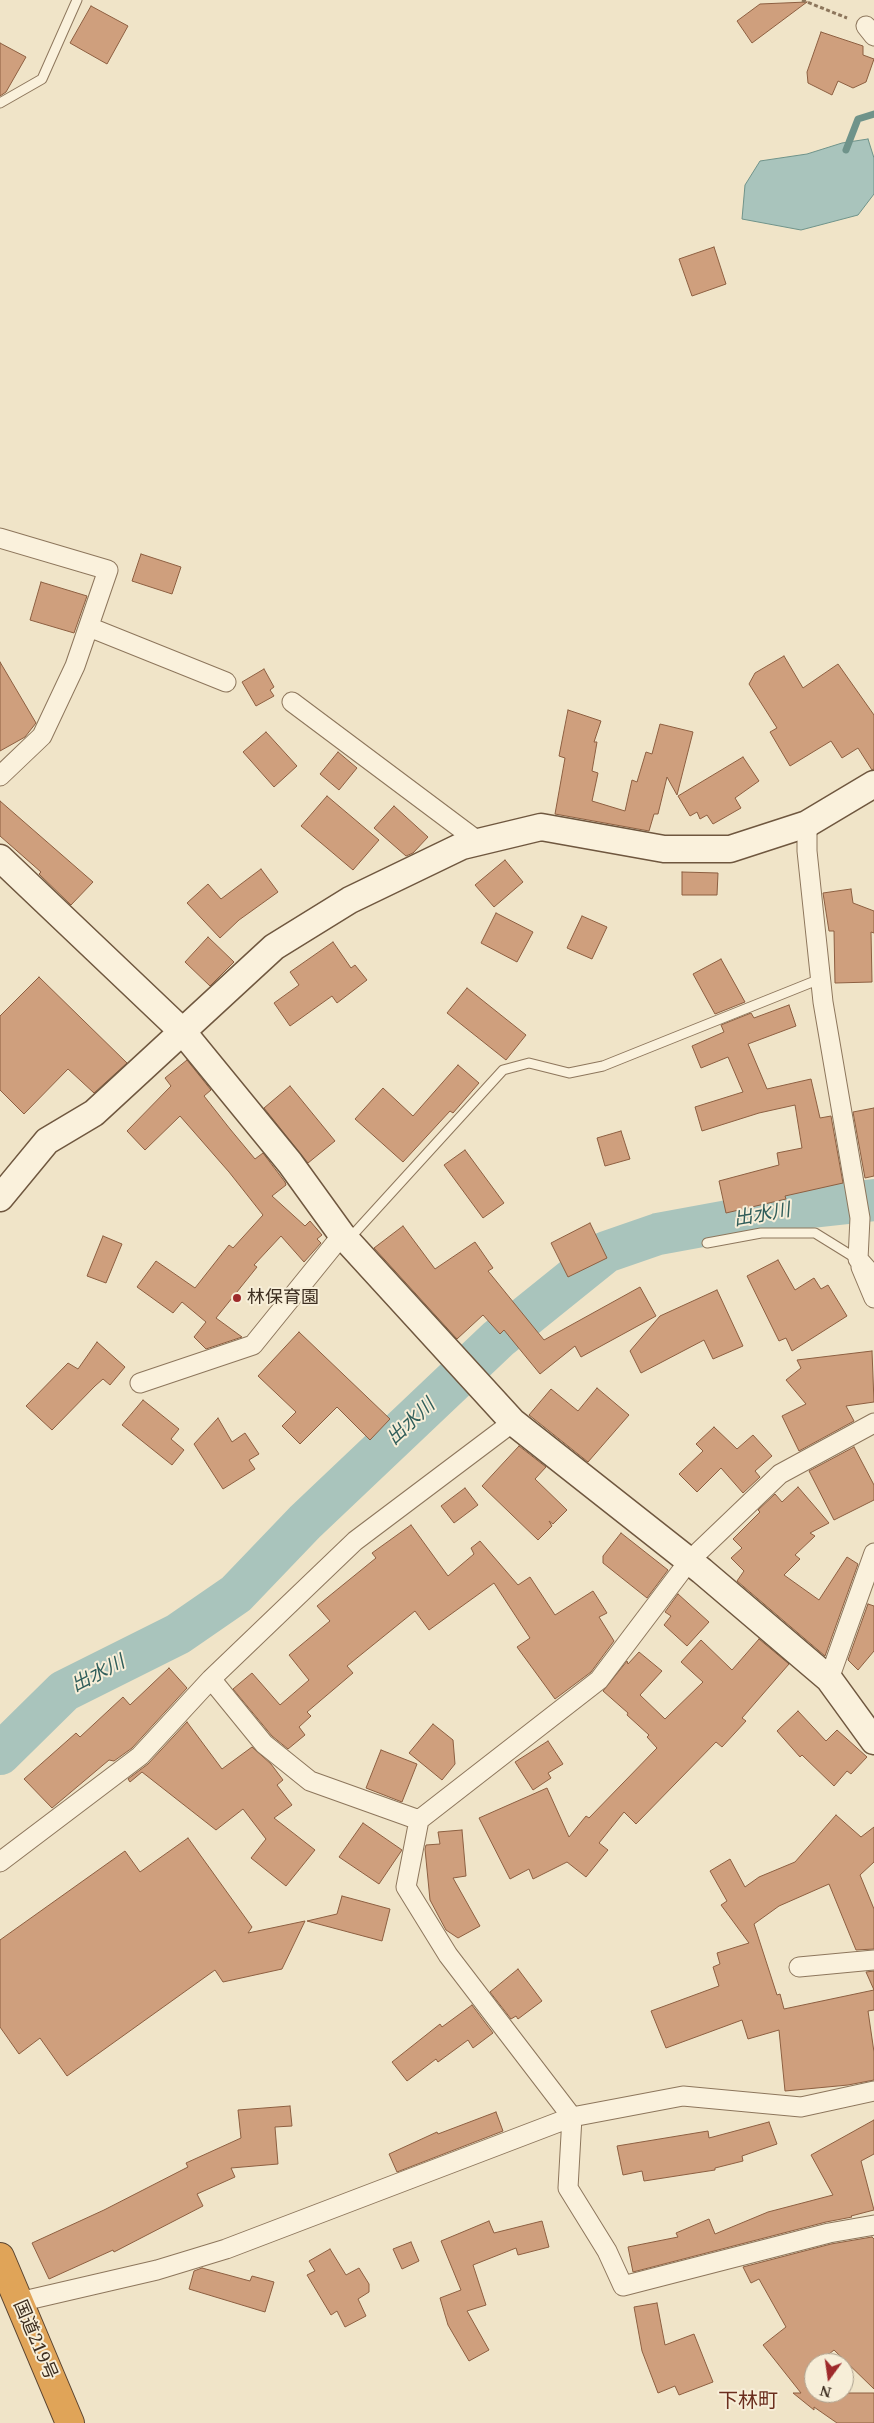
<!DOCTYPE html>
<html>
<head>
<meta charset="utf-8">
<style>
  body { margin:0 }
  #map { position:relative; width:874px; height:2423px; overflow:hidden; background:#f0e4c8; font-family:"Noto Serif",serif }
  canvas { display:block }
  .north { position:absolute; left:804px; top:2353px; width:50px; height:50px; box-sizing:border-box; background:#f7eed8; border:1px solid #ada18e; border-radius:50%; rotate:194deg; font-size:14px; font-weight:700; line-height:20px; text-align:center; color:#3d2e20 }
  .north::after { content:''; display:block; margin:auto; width:18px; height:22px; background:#9e2a2b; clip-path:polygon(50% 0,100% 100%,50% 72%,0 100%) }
</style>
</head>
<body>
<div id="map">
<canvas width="874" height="2423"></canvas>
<div class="north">N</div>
</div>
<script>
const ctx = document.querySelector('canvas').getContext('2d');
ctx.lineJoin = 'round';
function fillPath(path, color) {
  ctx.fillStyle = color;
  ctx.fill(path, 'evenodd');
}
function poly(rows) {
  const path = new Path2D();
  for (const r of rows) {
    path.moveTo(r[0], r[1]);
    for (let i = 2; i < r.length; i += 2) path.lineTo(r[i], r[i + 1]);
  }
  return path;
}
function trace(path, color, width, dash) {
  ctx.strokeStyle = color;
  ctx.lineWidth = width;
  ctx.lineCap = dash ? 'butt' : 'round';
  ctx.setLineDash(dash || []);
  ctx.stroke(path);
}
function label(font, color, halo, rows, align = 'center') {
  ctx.font = font + ' "Noto Serif","Noto Sans JP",serif';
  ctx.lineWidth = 4;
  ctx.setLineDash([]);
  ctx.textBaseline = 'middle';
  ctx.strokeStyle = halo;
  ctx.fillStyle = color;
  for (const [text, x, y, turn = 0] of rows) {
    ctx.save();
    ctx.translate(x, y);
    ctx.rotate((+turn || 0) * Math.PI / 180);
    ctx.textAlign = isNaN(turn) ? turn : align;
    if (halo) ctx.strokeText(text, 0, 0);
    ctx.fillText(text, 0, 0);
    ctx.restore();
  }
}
const water = poly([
  [868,139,874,158,874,194,858,215,801,230,742,219,745,185,760,161,807,154,842,143,868,139]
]);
const stream = poly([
  [846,150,858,119,874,114]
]);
const river = poly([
  [0,1754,64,1691,178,1634,236,1594,305,1522,498,1339,606,1252,658,1234,794,1209,874,1200]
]);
const building = poly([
  [807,2,752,43,737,21,760,4,807,2],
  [91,6,128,26,107,64,70,43,91,6],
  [821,32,863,46,863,55,874,59,866,82,853,88,838,81,832,95,808,83,807,72,821,32],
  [0,43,26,57,6,92,0,96,0,43],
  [714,247,726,284,692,296,679,259,714,247],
  [141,554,181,567,172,594,132,581,141,554],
  [41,582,87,596,74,633,30,620,41,582],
  [784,656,803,688,838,664,874,715,874,769,872,770,858,748,842,758,831,741,790,766,770,732,777,728,749,684,755,673,784,656],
  [0,662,36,723,25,737,0,751,0,662],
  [264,669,274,687,270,690,274,696,256,706,242,682,264,669],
  [568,710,601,721,594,742,597,742,592,771,598,773,592,801,625,811,632,780,637,782,646,752,652,754,660,724,693,732,677,795,667,777,658,814,654,814,649,831,555,814,565,758,559,756,568,710],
  [266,732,297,766,274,787,243,752,266,732],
  [338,752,357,768,339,790,320,774,338,752],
  [743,757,759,781,735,798,741,808,713,824,707,815,700,819,697,812,690,816,678,796,743,757],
  [327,796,379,840,353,870,301,826,327,796],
  [0,801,93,882,71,905,39,874,41,872,0,836,0,801],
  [394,806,428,837,413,853,406,856,374,828,394,806],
  [505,860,523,882,494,907,475,885,505,860],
  [261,869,278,892,239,920,220,938,187,903,208,884,221,899,261,869],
  [682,872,718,873,717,895,682,895,682,872],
  [851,889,853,903,874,911,874,933,871,932,872,982,835,983,834,931,829,931,823,893,851,889],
  [496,913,533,932,517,962,481,943,496,913],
  [582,916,607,927,592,959,567,948,582,916],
  [208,937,234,962,210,986,185,962,208,937],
  [333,942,351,968,355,965,367,980,337,1003,332,996,290,1026,274,1003,299,985,290,972,333,942],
  [721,959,745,1002,715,1014,693,974,721,959],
  [39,977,127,1063,94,1093,68,1069,24,1114,0,1090,0,1016,39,977],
  [467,988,526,1035,506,1060,447,1013,467,988],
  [789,1005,796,1026,748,1044,767,1089,811,1079,820,1118,831,1116,843,1183,785,1196,786,1199,726,1213,719,1181,779,1165,777,1153,802,1148,795,1105,759,1113,702,1131,695,1107,743,1092,728,1057,701,1068,692,1046,724,1032,721,1025,751,1013,754,1018,789,1005],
  [187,1060,211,1090,204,1096,230,1129,255,1159,263,1153,285,1182,286,1185,272,1196,305,1226,310,1221,322,1235,317,1239,321,1243,304,1262,281,1236,254,1265,257,1267,216,1318,242,1337,206,1349,194,1337,206,1322,182,1302,173,1313,137,1287,156,1261,195,1288,229,1245,233,1248,263,1215,229,1172,180,1116,145,1150,127,1131,171,1086,165,1078,187,1060],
  [458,1065,479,1083,453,1113,450,1111,403,1162,355,1119,383,1088,413,1116,458,1065],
  [290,1086,335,1141,308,1163,264,1108,290,1086],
  [874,1108,874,1176,865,1178,853,1112,874,1108],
  [621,1131,630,1159,605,1166,597,1138,621,1131],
  [465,1150,504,1203,483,1218,444,1165,465,1150],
  [590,1223,607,1258,568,1277,551,1243,590,1223],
  [403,1226,435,1269,475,1242,493,1268,488,1271,544,1340,640,1287,656,1316,581,1357,575,1346,540,1374,504,1330,500,1334,483,1315,457,1339,374,1248,403,1226],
  [103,1236,122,1244,106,1283,87,1276,103,1236],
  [778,1260,795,1290,814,1278,821,1289,828,1285,847,1316,792,1351,786,1338,779,1341,747,1276,778,1260],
  [717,1290,743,1346,713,1359,704,1340,641,1373,630,1351,660,1316,717,1290],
  [299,1332,390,1419,370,1440,337,1407,300,1444,282,1426,296,1412,258,1376,299,1332],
  [97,1342,125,1367,110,1385,103,1379,95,1386,52,1430,26,1406,68,1363,78,1369,97,1342],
  [872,1351,874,1402,846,1406,854,1421,799,1451,782,1416,806,1404,786,1380,801,1368,797,1360,872,1351],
  [597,1388,629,1415,588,1462,529,1415,551,1389,578,1411,597,1388],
  [143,1400,179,1429,171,1439,184,1450,172,1465,122,1425,143,1400],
  [218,1418,232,1442,245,1433,259,1454,249,1460,255,1469,223,1489,194,1444,218,1418],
  [714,1427,737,1449,753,1435,772,1456,755,1471,760,1477,743,1493,721,1468,697,1492,679,1474,703,1451,696,1444,714,1427],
  [519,1446,546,1467,535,1479,567,1510,553,1524,549,1521,552,1526,538,1540,482,1486,519,1446],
  [854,1447,874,1485,874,1500,834,1520,809,1471,854,1447],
  [798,1487,829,1523,810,1533,815,1536,795,1555,800,1559,784,1575,819,1600,847,1557,858,1564,825,1656,737,1581,744,1571,731,1558,742,1548,733,1539,760,1512,758,1510,775,1494,782,1502,798,1487],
  [465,1488,478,1505,454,1523,441,1506,465,1488],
  [411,1525,448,1576,474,1554,471,1548,480,1541,518,1585,530,1577,555,1615,593,1591,607,1613,599,1617,614,1641,591,1672,555,1699,517,1647,530,1638,494,1583,429,1630,415,1611,347,1666,353,1673,307,1712,311,1716,299,1727,305,1735,288,1749,272,1736,233,1689,252,1673,280,1705,309,1680,289,1655,330,1621,317,1606,376,1558,372,1553,411,1525],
  [621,1533,668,1570,647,1598,603,1563,603,1556,621,1533],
  [678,1594,709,1622,687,1646,664,1625,671,1616,665,1612,678,1594],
  [868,1604,874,1606,874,1651,858,1670,848,1660,868,1604],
  [759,1639,789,1664,742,1718,746,1721,722,1747,716,1742,636,1824,624,1812,599,1843,608,1850,586,1877,567,1862,533,1879,529,1869,510,1879,479,1818,547,1788,569,1837,586,1816,589,1818,657,1748,647,1737,649,1735,627,1715,628,1713,603,1691,627,1661,628,1664,639,1652,662,1671,640,1695,665,1719,703,1682,681,1662,701,1640,732,1670,759,1639],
  [169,1668,187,1688,132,1748,114,1761,109,1760,52,1808,24,1779,76,1733,80,1737,123,1697,130,1705,169,1668],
  [798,1711,826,1741,837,1730,867,1757,851,1774,847,1771,834,1786,802,1755,800,1757,777,1731,798,1711],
  [187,1722,222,1769,252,1747,271,1764,283,1780,277,1785,292,1805,274,1818,315,1850,286,1886,251,1858,266,1839,243,1809,216,1830,142,1772,130,1782,128,1779,148,1764,187,1722],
  [433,1724,453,1740,455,1764,442,1780,409,1753,433,1724],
  [548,1741,563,1764,548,1773,551,1778,533,1790,515,1762,548,1741],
  [381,1750,417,1764,402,1802,366,1788,381,1750],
  [836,1815,861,1837,874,1827,874,1862,860,1875,874,1909,874,1949,856,1950,829,1884,779,1906,754,1924,777,1995,780,1994,784,2009,874,1990,866,1972,874,1971,874,2010,868,2011,874,2052,874,2080,848,2085,785,2091,779,2030,748,2039,742,2020,666,2048,651,2011,719,1986,713,1967,720,1964,717,1953,749,1943,721,1905,727,1901,710,1871,730,1859,745,1887,759,1877,795,1862,836,1815],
  [363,1823,402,1850,379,1884,339,1857,363,1823],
  [462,1830,466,1876,453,1878,480,1926,458,1938,446,1930,430,1900,425,1849,426,1845,440,1844,438,1832,462,1830],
  [188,1838,252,1927,248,1933,305,1921,282,1969,223,1982,215,1970,67,2076,40,2038,19,2054,0,2027,0,1940,125,1851,140,1872,188,1838],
  [342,1896,390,1909,382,1941,307,1921,337,1914,342,1896],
  [518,1969,542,2001,518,2019,516,2016,511,2019,490,1992,518,1969],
  [472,2005,493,2033,473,2048,468,2040,438,2062,436,2059,407,2081,392,2062,440,2024,442,2027,472,2005],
  [290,2106,292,2126,275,2127,278,2164,231,2168,235,2177,197,2194,203,2206,114,2252,113,2250,49,2279,32,2243,104,2210,188,2167,186,2163,241,2138,238,2110,290,2106],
  [496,2112,503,2131,397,2172,389,2154,437,2132,438,2134,496,2112],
  [874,2120,874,2154,861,2161,874,2210,851,2216,852,2217,826,2222,633,2272,628,2247,678,2237,676,2233,709,2219,715,2234,768,2212,833,2195,811,2155,874,2120],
  [769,2122,777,2144,742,2156,743,2161,715,2168,715,2170,644,2181,642,2171,623,2175,617,2146,708,2131,709,2138,769,2122],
  [489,2221,494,2233,542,2221,549,2247,518,2255,516,2248,473,2265,486,2305,467,2311,489,2350,469,2361,448,2325,440,2298,461,2290,441,2241,489,2221],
  [872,2237,874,2239,874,2389,834,2350,818,2363,814,2363,814,2393,874,2393,874,2423,837,2423,814,2407,814,2410,793,2393,801,2393,763,2345,786,2327,759,2279,751,2283,743,2267,831,2244,872,2237],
  [411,2242,419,2261,402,2269,393,2249,411,2242],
  [330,2249,346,2275,359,2268,369,2284,369,2292,358,2299,366,2316,345,2327,337,2311,331,2315,307,2275,315,2271,309,2261,330,2249],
  [202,2268,250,2281,252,2276,274,2282,265,2312,189,2289,194,2271,202,2268],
  [657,2303,665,2345,694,2334,713,2382,679,2395,675,2386,658,2393,642,2351,634,2307,657,2303]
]);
const path = poly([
  [802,0,847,18]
]);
const lane = poly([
  [0,103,42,79,77,0],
  [349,1239,503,1070,529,1063,569,1073,603,1066,820,979],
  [707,1243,761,1233,815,1233,857,1259]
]);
const street = poly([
  [866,26,874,36],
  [0,538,108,570,75,666,42,736,0,776],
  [89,627,226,682],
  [292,702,479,842],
  [807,824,807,851,823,1002,860,1218,858,1259,874,1277],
  [861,1267,874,1298],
  [140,1383,253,1345,342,1235],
  [211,1679,264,1744,310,1781,419,1820,406,1887,448,1955,572,2117,568,2188,607,2251,623,2286,829,2233,874,2225],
  [829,1679,874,1553],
  [419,1820,599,1680,689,1561,780,1474,874,1423],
  [0,1862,140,1756,211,1679,355,1541,513,1422],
  [799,1967,874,1960],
  [19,2302,157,2270,226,2249,572,2117,683,2096,801,2107,874,2091]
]);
const secondary = poly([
  [0,858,182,1031,290,1163,342,1235,513,1422,702,1571,829,1679,874,1741],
  [0,1198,47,1141,94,1113,274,947,350,900,462,846,541,827,664,849,730,849,807,824,874,784]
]);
const highway = poly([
  [0,2257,70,2423]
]);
const markers = [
  [237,1298,5,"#9e2a2b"]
];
const poiNames = [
  ["林保育園",247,1298]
];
const streetNames = [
  ["国道219号",35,2340,67]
];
const waterNames = [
  ["出水川",762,1215,-10],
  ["出水川",411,1422,-43],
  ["出水川",98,1674,-27]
];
const quarterNames = [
  ["下林町",748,2401]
];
fillPath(water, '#a9c4bc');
trace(water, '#6f938a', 1);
trace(stream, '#6f938a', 7);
trace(river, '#a9c4bc', 42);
fillPath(building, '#cf9f7d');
trace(building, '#8d5f41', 1);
trace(lane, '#8d765c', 11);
trace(street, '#8d765c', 21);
trace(secondary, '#6f573f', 29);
trace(highway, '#5b4430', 30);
trace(path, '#8d765c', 3, [4, 2.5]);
trace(lane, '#faf1dc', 9);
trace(street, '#faf1dc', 19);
trace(secondary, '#faf1dc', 26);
trace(highway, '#e0a458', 28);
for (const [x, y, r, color] of markers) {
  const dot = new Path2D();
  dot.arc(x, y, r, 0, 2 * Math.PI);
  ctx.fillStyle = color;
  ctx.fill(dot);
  trace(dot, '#f7eed8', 2);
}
label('18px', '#3d2e20', '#f7eed8', poiNames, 'left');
label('18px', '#3d2e20', '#f7eed8', streetNames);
label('italic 19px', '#2f5d5a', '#f7eed8', waterNames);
label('20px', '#6b2e1e', '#f7eed8', quarterNames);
</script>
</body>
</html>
